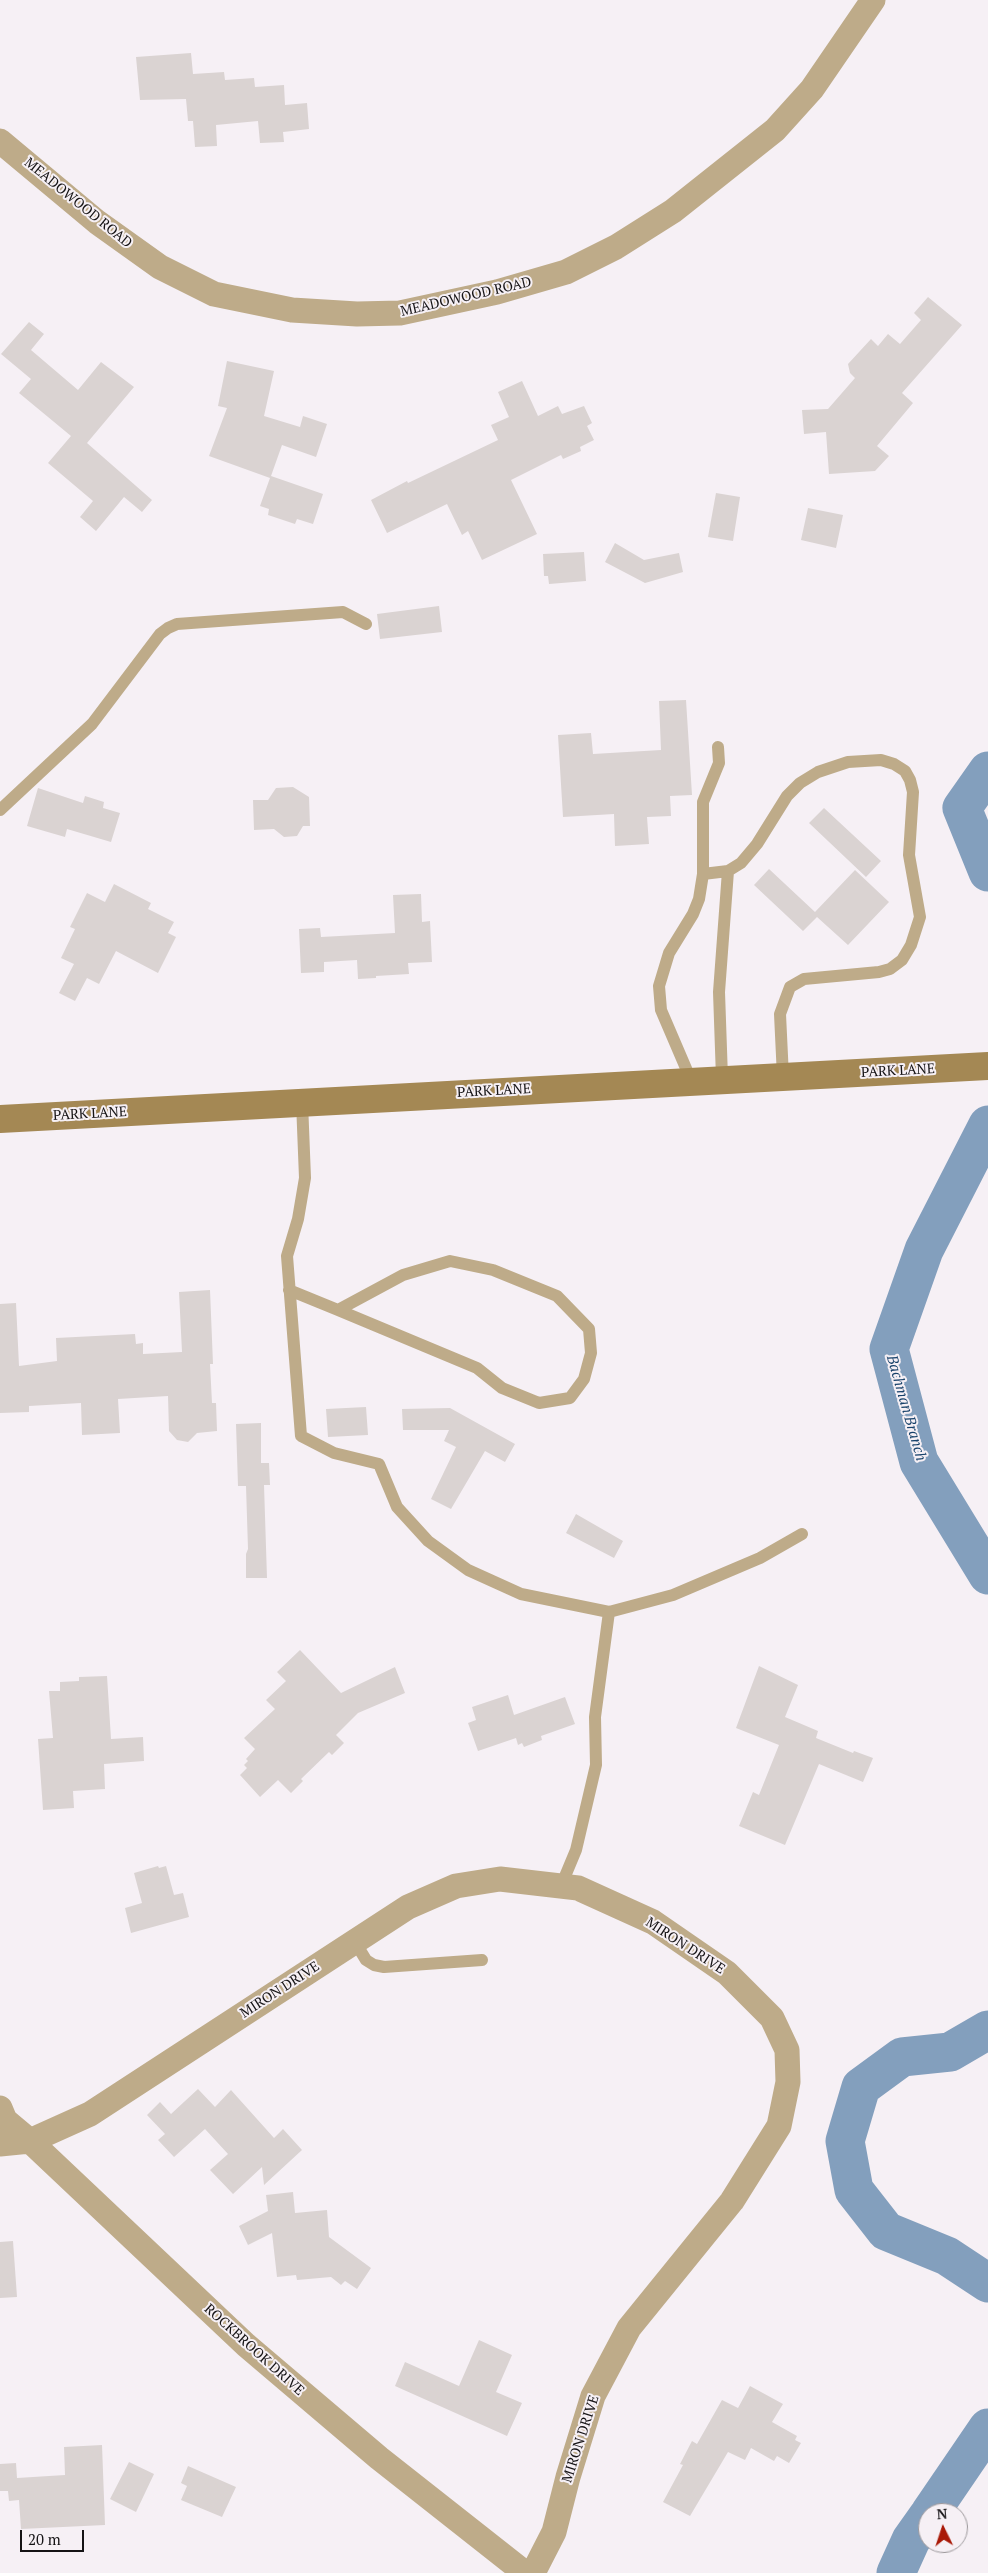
<!DOCTYPE html>
<html>
<head>
<meta charset="utf-8">
<style>
  body { margin:0 }
  #map { position:relative; width:988px; height:2573px; overflow:hidden; background:#f6f0f5; font-family:"PT Serif",serif }
  canvas { display:block }
  .north { position:absolute; left:918px; top:2503px; width:50px; height:50px; box-sizing:border-box; background:#f6f0f5; border:1px solid #9c989b; border-radius:50%; rotate:356deg; font-size:14px; font-weight:700; line-height:20px; text-align:center; color:#151315 }
  .north::after { content:''; display:block; margin:auto; width:18px; height:22px; background:#a91907; clip-path:polygon(50% 0,100% 100%,50% 72%,0 100%) }
  .scale { position:absolute; left:20px; top:2530px; width:64px; height:22px; box-sizing:border-box; border:2px solid #151315; border-top:0; padding-left:6px; font-size:15px; line-height:18px; white-space:nowrap; color:#151315; -webkit-text-stroke:4px #f6f0f5; paint-order:stroke }
</style>
</head>
<body>
<div id="map">
<canvas width="988" height="2573"></canvas>
<div class="north">N</div>
<div class="scale">20 m</div>
</div>
<script>
const ctx = document.querySelector('canvas').getContext('2d');
ctx.lineJoin = 'round';
function poly(rows) {
  const path = new Path2D();
  for (const r of rows) {
    path.moveTo(r[0], r[1]);
    for (let i = 2; i < r.length; i += 2) path.lineTo(r[i], r[i + 1]);
  }
  return path;
}
function trace(path, color, width, dash) {
  ctx.strokeStyle = color;
  ctx.lineWidth = width;
  ctx.lineCap = dash ? 'butt' : 'round';
  ctx.setLineDash(dash || []);
  ctx.stroke(path);
}
function fillPath(path, color) {
  ctx.fillStyle = color;
  ctx.fill(path, 'evenodd');
}
function label(font, color, halo, rows, align = 'center') {
  ctx.font = font + ' "PT Serif",serif';
  ctx.lineWidth = 4;
  ctx.setLineDash([]);
  ctx.textBaseline = 'middle';
  ctx.strokeStyle = halo;
  ctx.fillStyle = color;
  for (const [text, x, y, turn = 0] of rows) {
    ctx.save();
    ctx.translate(x, y);
    ctx.rotate((+turn || 0) * Math.PI / 180);
    ctx.textAlign = isNaN(turn) ? turn : align;
    if (halo) ctx.strokeText(text, 0, 0);
    ctx.fillText(text, 0, 0);
    ctx.restore();
  }
}
const river = poly([
  [988,771,962,808,988,872],
  [988,1125,924,1250,889,1349,919,1462,988,1575],
  [988,2030,950,2052,902,2057,861,2087,845,2141,854,2190,886,2231,947,2256,988,2283],
  [930,2513,988,2428],
  [896,2573,911,2540,928,2516]
]);
const building = poly([
  [191,53,193,74,224,72,225,80,254,78,255,87,284,85,285,105,307,103,309,129,283,132,284,142,260,143,258,121,216,125,217,146,195,147,193,121,188,121,186,99,140,100,136,57],
  [928,297,962,325,902,393,913,403,877,446,889,456,875,471,829,474,826,432,804,434,802,410,828,409,855,378,850,373,848,364,871,339,878,346,888,334,900,344,921,320,914,313],
  [29,322,44,334,31,350,78,390,101,362,134,387,87,443,152,500,142,512,124,497,96,531,80,517,93,501,48,463,71,436,19,393,31,379,1,354],
  [227,361,274,371,264,416,300,427,303,416,327,424,316,457,282,445,271,476,323,494,313,524,297,519,295,524,268,515,269,509,260,506,270,478,209,456,227,408,218,406],
  [522,381,538,416,558,406,562,414,584,406,592,423,587,426,594,440,580,447,581,451,563,459,561,455,511,480,537,534,482,560,468,531,462,535,447,504,387,533,371,500,407,481,408,483,498,440,491,425,509,417,498,392],
  [716,493,740,497,733,541,708,537],
  [808,508,843,515,836,548,801,540],
  [615,543,644,560,679,553,683,572,645,583,605,562],
  [584,552,586,581,549,584,548,576,544,576,543,554],
  [439,606,442,632,380,639,377,614],
  [686,700,692,795,670,796,671,816,647,817,649,844,615,846,614,814,563,817,558,735,591,733,593,754,661,750,659,701],
  [293,787,309,797,310,826,303,826,297,836,284,837,274,829,254,830,253,800,268,800,276,788],
  [38,788,83,803,85,796,104,802,103,808,120,813,111,842,67,829,65,837,27,826],
  [824,808,881,861,866,877,809,823],
  [769,869,815,912,855,870,889,902,848,945,817,917,803,931,754,885],
  [114,884,151,903,148,909,174,922,168,933,176,937,158,973,116,951,99,984,87,978,75,1001,59,993,74,964,61,958,75,929,70,927,87,893,105,902],
  [421,894,422,922,430,921,432,962,408,963,409,974,376,976,376,978,358,979,357,960,324,962,324,972,301,973,299,929,320,928,321,937,395,933,393,895],
  [210,1290,213,1364,210,1364,212,1403,216,1403,217,1431,197,1433,188,1442,177,1440,169,1431,168,1396,118,1399,120,1433,82,1435,81,1403,29,1406,29,1412,0,1413,0,1304,16,1303,19,1366,57,1361,56,1338,135,1334,136,1344,143,1343,143,1354,182,1352,179,1292],
  [366,1407,368,1435,328,1437,326,1409],
  [450,1408,515,1444,505,1462,485,1451,451,1509,431,1499,456,1447,444,1441,449,1430,403,1430,402,1409],
  [261,1423,261,1463,269,1463,270,1485,264,1485,267,1578,246,1578,246,1554,248,1549,246,1486,238,1486,236,1424],
  [576,1514,623,1541,614,1558,566,1533],
  [300,1650,341,1693,395,1667,405,1693,358,1713,336,1735,344,1743,332,1755,329,1752,301,1779,303,1781,291,1793,278,1780,260,1797,240,1775,247,1768,244,1765,248,1761,246,1759,255,1749,244,1738,275,1709,266,1700,286,1681,277,1672],
  [759,1666,798,1685,785,1717,818,1731,816,1738,853,1753,854,1751,873,1758,863,1782,819,1764,785,1845,739,1826,753,1792,759,1795,779,1745,736,1728],
  [107,1676,111,1739,143,1737,144,1761,104,1764,105,1789,73,1791,74,1808,43,1810,38,1739,53,1738,49,1691,60,1691,60,1682,79,1681,79,1677],
  [508,1695,514,1715,565,1697,575,1724,541,1736,542,1740,524,1747,522,1743,518,1745,516,1738,478,1751,468,1723,476,1720,472,1707],
  [158,1866,159,1868,166,1866,174,1895,183,1893,189,1917,131,1933,125,1908,142,1903,134,1873],
  [198,2089,215,2107,231,2090,274,2138,283,2129,302,2150,264,2185,262,2167,233,2194,210,2170,228,2154,205,2129,174,2157,158,2140,165,2134,147,2115,160,2102,171,2114],
  [293,2192,295,2213,327,2210,329,2237,371,2268,357,2289,345,2281,341,2285,331,2277,297,2280,296,2275,277,2277,272,2233,248,2245,239,2226,268,2211,266,2195],
  [13,2241,17,2297,0,2298,0,2242],
  [479,2340,512,2355,496,2392,522,2403,507,2436,395,2386,405,2362,459,2386],
  [750,2386,783,2404,772,2422,797,2436,795,2440,801,2443,789,2463,777,2456,774,2461,751,2448,745,2460,728,2452,690,2516,663,2502,683,2465,680,2464,692,2441,697,2444,722,2400,738,2408],
  [102,2445,105,2525,21,2529,19,2500,9,2501,8,2491,0,2491,0,2464,16,2463,17,2478,65,2475,64,2447],
  [129,2462,154,2474,136,2512,110,2499],
  [188,2466,236,2487,222,2517,181,2500,187,2486,181,2483]
]);
const lane = poly([
  [0,810,92,724,160,634,168,628,177,624,343,612,366,624],
  [703,874,728,871,741,863,757,844,787,796,800,783,818,772,848,762,881,760,894,764,905,771,910,780,913,792,909,855,920,917,911,945,902,960,890,969,879,972,804,979,790,987,780,1014,783,1077],
  [722,1078,719,992,728,871],
  [691,1080,661,1010,659,986,669,953,693,914,699,899,703,874,703,802,719,763,718,747],
  [302,1102,305,1178,298,1219,287,1256,301,1436,334,1453,379,1464,397,1507,428,1541,468,1570,521,1594,609,1612,673,1595,760,1558,802,1534],
  [289,1290,338,1310,403,1275,450,1261,493,1270,557,1296,589,1329,591,1353,584,1379,570,1398,539,1403,502,1388,477,1368,338,1310],
  [561,1886,576,1850,596,1765,595,1717,609,1612],
  [355,1942,366,1960,374,1965,384,1967,482,1960]
]);
const street = poly([
  [0,141,97,222,160,267,214,294,292,310,357,314,400,313,497,292,566,272,616,247,673,211,775,130,812,89,873,0],
  [0,2108,5,2120,30,2141,246,2345,379,2458,525,2573],
  [0,2144,30,2141,90,2114,408,1907,456,1886,500,1879,578,1888,653,1922,727,1973,772,2018,787,2050,788,2082,779,2126,732,2201,629,2328,593,2396,568,2477,554,2532,533,2573]
]);
const secondary = poly([
  [0,1119,988,1066]
]);
const streetNames = [
  ["MEADOWOOD ROAD",78,203,39],
  ["MEADOWOOD ROAD",466,297,-13],
  ["PARK LANE",898,1071,-3],
  ["PARK LANE",494,1091,-3],
  ["PARK LANE",90,1114,-3],
  ["MIRON DRIVE",685,1946,33],
  ["MIRON DRIVE",280,1990,-33],
  ["ROCKBROOK DRIVE",254,2350,42],
  ["MIRON DRIVE",581,2439,-72]
];
const waterNames = [
  ["Bachman Branch",906,1408,74]
];
trace(river, '#839fbd', 39);
fillPath(building, '#dad3d2');
trace(lane, '#beab89', 12);
trace(street, '#beab89', 25);
trace(secondary, '#a48854', 28);
label('14px', '#151315', '#f6f0f5', streetNames);
label('italic 15px', '#17416a', '#f6f0f5', waterNames);
</script>
</body>
</html>
